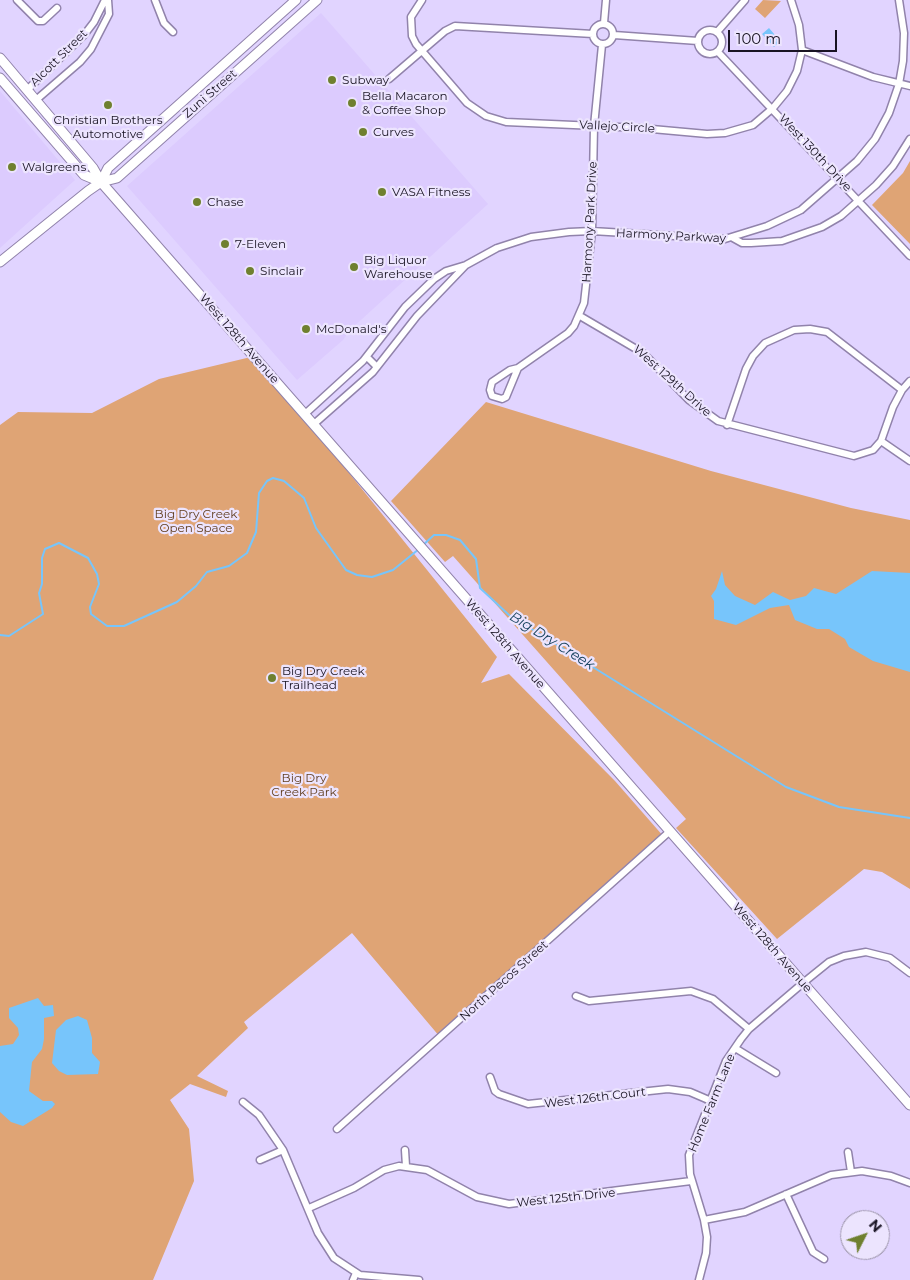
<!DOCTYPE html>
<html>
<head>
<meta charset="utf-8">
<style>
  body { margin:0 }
  #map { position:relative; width:910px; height:1280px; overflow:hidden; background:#e1d4ff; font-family:Montserrat,sans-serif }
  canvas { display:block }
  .north { position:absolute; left:840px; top:1210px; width:50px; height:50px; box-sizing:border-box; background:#ece4fe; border:1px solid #9891a6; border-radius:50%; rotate:49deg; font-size:14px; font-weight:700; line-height:20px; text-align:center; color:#191423 }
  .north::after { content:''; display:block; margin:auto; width:18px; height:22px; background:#6f802f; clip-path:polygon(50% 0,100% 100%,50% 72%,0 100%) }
  .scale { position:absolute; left:728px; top:30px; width:109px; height:22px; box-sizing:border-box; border:2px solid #191423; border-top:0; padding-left:6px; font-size:15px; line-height:18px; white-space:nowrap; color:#191423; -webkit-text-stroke:4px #ece4fe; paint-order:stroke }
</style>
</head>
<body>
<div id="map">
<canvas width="910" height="1280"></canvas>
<div class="north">N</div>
<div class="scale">100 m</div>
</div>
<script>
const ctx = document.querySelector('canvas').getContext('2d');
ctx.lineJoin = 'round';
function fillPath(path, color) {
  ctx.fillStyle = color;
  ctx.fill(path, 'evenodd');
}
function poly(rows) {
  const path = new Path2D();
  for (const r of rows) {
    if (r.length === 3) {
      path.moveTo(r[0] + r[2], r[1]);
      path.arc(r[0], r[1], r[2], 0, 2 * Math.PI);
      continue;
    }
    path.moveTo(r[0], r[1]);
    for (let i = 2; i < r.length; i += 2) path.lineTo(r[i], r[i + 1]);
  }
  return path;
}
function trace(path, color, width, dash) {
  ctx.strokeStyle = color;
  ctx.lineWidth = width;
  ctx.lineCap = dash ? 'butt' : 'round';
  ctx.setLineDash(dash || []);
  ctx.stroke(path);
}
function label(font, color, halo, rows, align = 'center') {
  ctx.font = font + ' Montserrat,sans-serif';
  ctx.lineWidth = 4.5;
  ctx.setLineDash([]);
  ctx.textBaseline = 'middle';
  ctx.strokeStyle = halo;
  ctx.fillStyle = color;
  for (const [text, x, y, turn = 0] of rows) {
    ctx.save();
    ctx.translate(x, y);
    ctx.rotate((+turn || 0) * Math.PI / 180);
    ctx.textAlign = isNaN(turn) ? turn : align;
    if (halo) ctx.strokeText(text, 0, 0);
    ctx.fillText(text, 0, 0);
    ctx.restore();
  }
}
const built = poly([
  [321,13,488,204,350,330,343,340,297,380,127,186],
  [0,91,75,180,0,248]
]);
const green = poly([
  [763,0,781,1,765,18,755,9],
  [910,161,910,244,872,205,903,173],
  [255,356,497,657,481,683,509,674,615,781,664,837,440,1037,352,933,244,1022,248,1028,197,1076,228,1091,226,1097,190,1084,170,1100,189,1129,194,1181,153,1280,0,1280,0,425,18,412,92,413,159,379],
  [486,402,711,471,851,508,910,520,910,889,882,872,864,869,777,939,676,828,686,819,453,556,445,562,391,501]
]);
const water = poly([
  [769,28,780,41,774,47,762,34],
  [722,571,725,585,735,596,755,605,773,592,790,600,806,596,814,588,836,594,872,571,910,573,910,672,873,661,849,647,845,639,829,629,817,629,795,620,789,605,770,608,736,625,714,619,714,601,711,596,716,589],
  [38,998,44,1006,53,1005,54,1016,44,1018,44,1039,42,1049,32,1062,29,1091,43,1101,52,1101,55,1104,52,1108,23,1126,11,1122,0,1112,0,1046,13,1044,19,1035,18,1028,9,1018,9,1008],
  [78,1016,87,1020,92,1038,92,1053,100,1062,98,1074,67,1075,59,1071,52,1063,56,1030,66,1020]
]);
const stream = poly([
  [422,546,434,535,446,535,460,540,476,559,480,588,509,615,786,787,839,807,910,818],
  [0,635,9,636,43,614,39,593,42,584,42,558,45,549,59,543,88,558,97,574,99,584,90,607,91,614,107,626,124,626,177,602,196,586,207,572,229,566,247,553,256,532,259,493,267,481,273,478,284,481,304,498,316,528,346,570,357,575,372,577,393,570,419,549]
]);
const minor = poly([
  [17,0,38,21,43,21,57,8],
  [155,0,164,23,173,32],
  [422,0,411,17,412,36,416,44,467,103,486,116,506,122,641,128,707,134,725,133,753,125,773,108,787,91,797,71,802,50,799,25,791,0],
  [604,23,606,0],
  [603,34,10],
  [710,42,12],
  [717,32,745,0],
  [614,35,698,41],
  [802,50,873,77,910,86],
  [718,52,910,256],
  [389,79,445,31,455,26,593,34],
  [27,90,84,35,94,22,105,0],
  [36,100,80,62,91,49,109,14,108,0],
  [733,238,742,243,751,243,782,241,822,227,841,216,876,185,893,166,910,139],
  [580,316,643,353,689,400,718,421,854,456,873,450,881,441,893,407,902,390,910,381],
  [367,357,377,367],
  [518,368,506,397,502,399,492,396,490,390,492,382,510,370,518,368,568,333,574,326,584,303,592,231,594,126,602,45],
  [305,414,363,361,405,307,434,279,446,271,466,265,497,248,531,237,569,232,592,231,725,239,767,226,801,210,857,161,875,139,889,113,899,84,903,61,904,33,899,0],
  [314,424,373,372,417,316,466,265],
  [727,425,746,369,753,356,765,343,794,330,810,329,827,332,902,390],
  [881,441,910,461],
  [576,996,589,1001,691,991,713,999,749,1029],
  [735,1048,776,1073],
  [490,1077,495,1091,499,1094,528,1104,668,1089,690,1092,711,1101],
  [243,1102,259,1115,283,1150,318,1233,334,1258,360,1275,419,1280],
  [337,1129,669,832],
  [405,1150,406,1166],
  [848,1152,851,1172],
  [260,1160,283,1150],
  [786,1194,813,1252,824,1259],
  [309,1208,354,1188,384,1170,399,1166,427,1170,477,1197,509,1204,691,1181],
  [704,1220,745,1212,831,1175,862,1171,891,1176,910,1183],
  [353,1280,356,1273],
  [699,1280,706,1253,707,1237,704,1220,690,1174,689,1155,726,1061,741,1039,749,1029,803,983,829,962,844,956,866,952,890,958,910,973]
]);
const secondary = poly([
  [0,58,93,168,101,182,910,1105],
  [0,78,84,175,101,182],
  [101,182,108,168,296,0],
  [0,262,88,191,101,182,117,178,317,0]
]);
const markers = [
  [332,80,5,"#6f802f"],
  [352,103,5,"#6f802f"],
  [108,105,5,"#6f802f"],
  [363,132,5,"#6f802f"],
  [12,167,5,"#6f802f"],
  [382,192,5,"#6f802f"],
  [197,202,5,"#6f802f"],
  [225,244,5,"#6f802f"],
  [354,267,5,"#6f802f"],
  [250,271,5,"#6f802f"],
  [306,329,5,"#6f802f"],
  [272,678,5,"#6f802f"]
];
const streetNames = [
  ["Alcott Street",59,58,-45],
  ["Zuni Street",210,94,-41],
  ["Vallejo Circle",617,127,3],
  ["West 130th Drive",815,153,47],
  ["Harmony Park Drive",590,222,-87],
  ["Harmony Parkway",671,236,3],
  ["West 128th Avenue",239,339,49],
  ["West 129th Drive",672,381,42],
  ["West 128th Avenue",505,644,49],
  ["West 128th Avenue",772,948,49],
  ["North Pecos Street",504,981,-42],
  ["West 126th Court",595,1098,-7],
  ["Home Farm Lane",712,1103,-68],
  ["West 125th Drive",566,1198,-6]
];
const poiNames = [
  ["Subway",342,80],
  ["Bella Macaron",362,96],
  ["& Coffee Shop",362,110],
  ["Christian Brothers",108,120,"center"],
  ["Automotive",108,134,"center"],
  ["Curves",373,132],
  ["Walgreens",22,167],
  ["VASA Fitness",392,192],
  ["Chase",207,202],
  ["7-Eleven",235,244],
  ["Big Liquor",364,260],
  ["Warehouse",364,274],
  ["Sinclair",260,271],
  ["McDonald's",316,329],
  ["Big Dry Creek",282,671],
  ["Trailhead",282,685]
];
const parkNames = [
  ["Big Dry Creek",196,514],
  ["Open Space",196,528],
  ["Big Dry",304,778],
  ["Creek Park",304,792]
];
const waterNames = [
  ["Big Dry Creek",552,641,32]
];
fillPath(built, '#dccbfe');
fillPath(green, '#dfa475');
fillPath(water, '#77c5fb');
trace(stream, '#77c5fb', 2);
trace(minor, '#9183ab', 9);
trace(secondary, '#9183ab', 11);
trace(minor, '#fff', 6);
trace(secondary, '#fff', 9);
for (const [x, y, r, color] of markers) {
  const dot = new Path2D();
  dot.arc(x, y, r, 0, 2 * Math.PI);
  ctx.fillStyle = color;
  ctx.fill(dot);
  trace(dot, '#ece4fe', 2);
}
label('12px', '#191423', '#ece4fe', streetNames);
label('12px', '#191423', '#ece4fe', poiNames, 'left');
label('12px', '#603d1e', '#ece4fe', parkNames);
label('italic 14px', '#15415c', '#ece4fe', waterNames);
</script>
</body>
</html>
